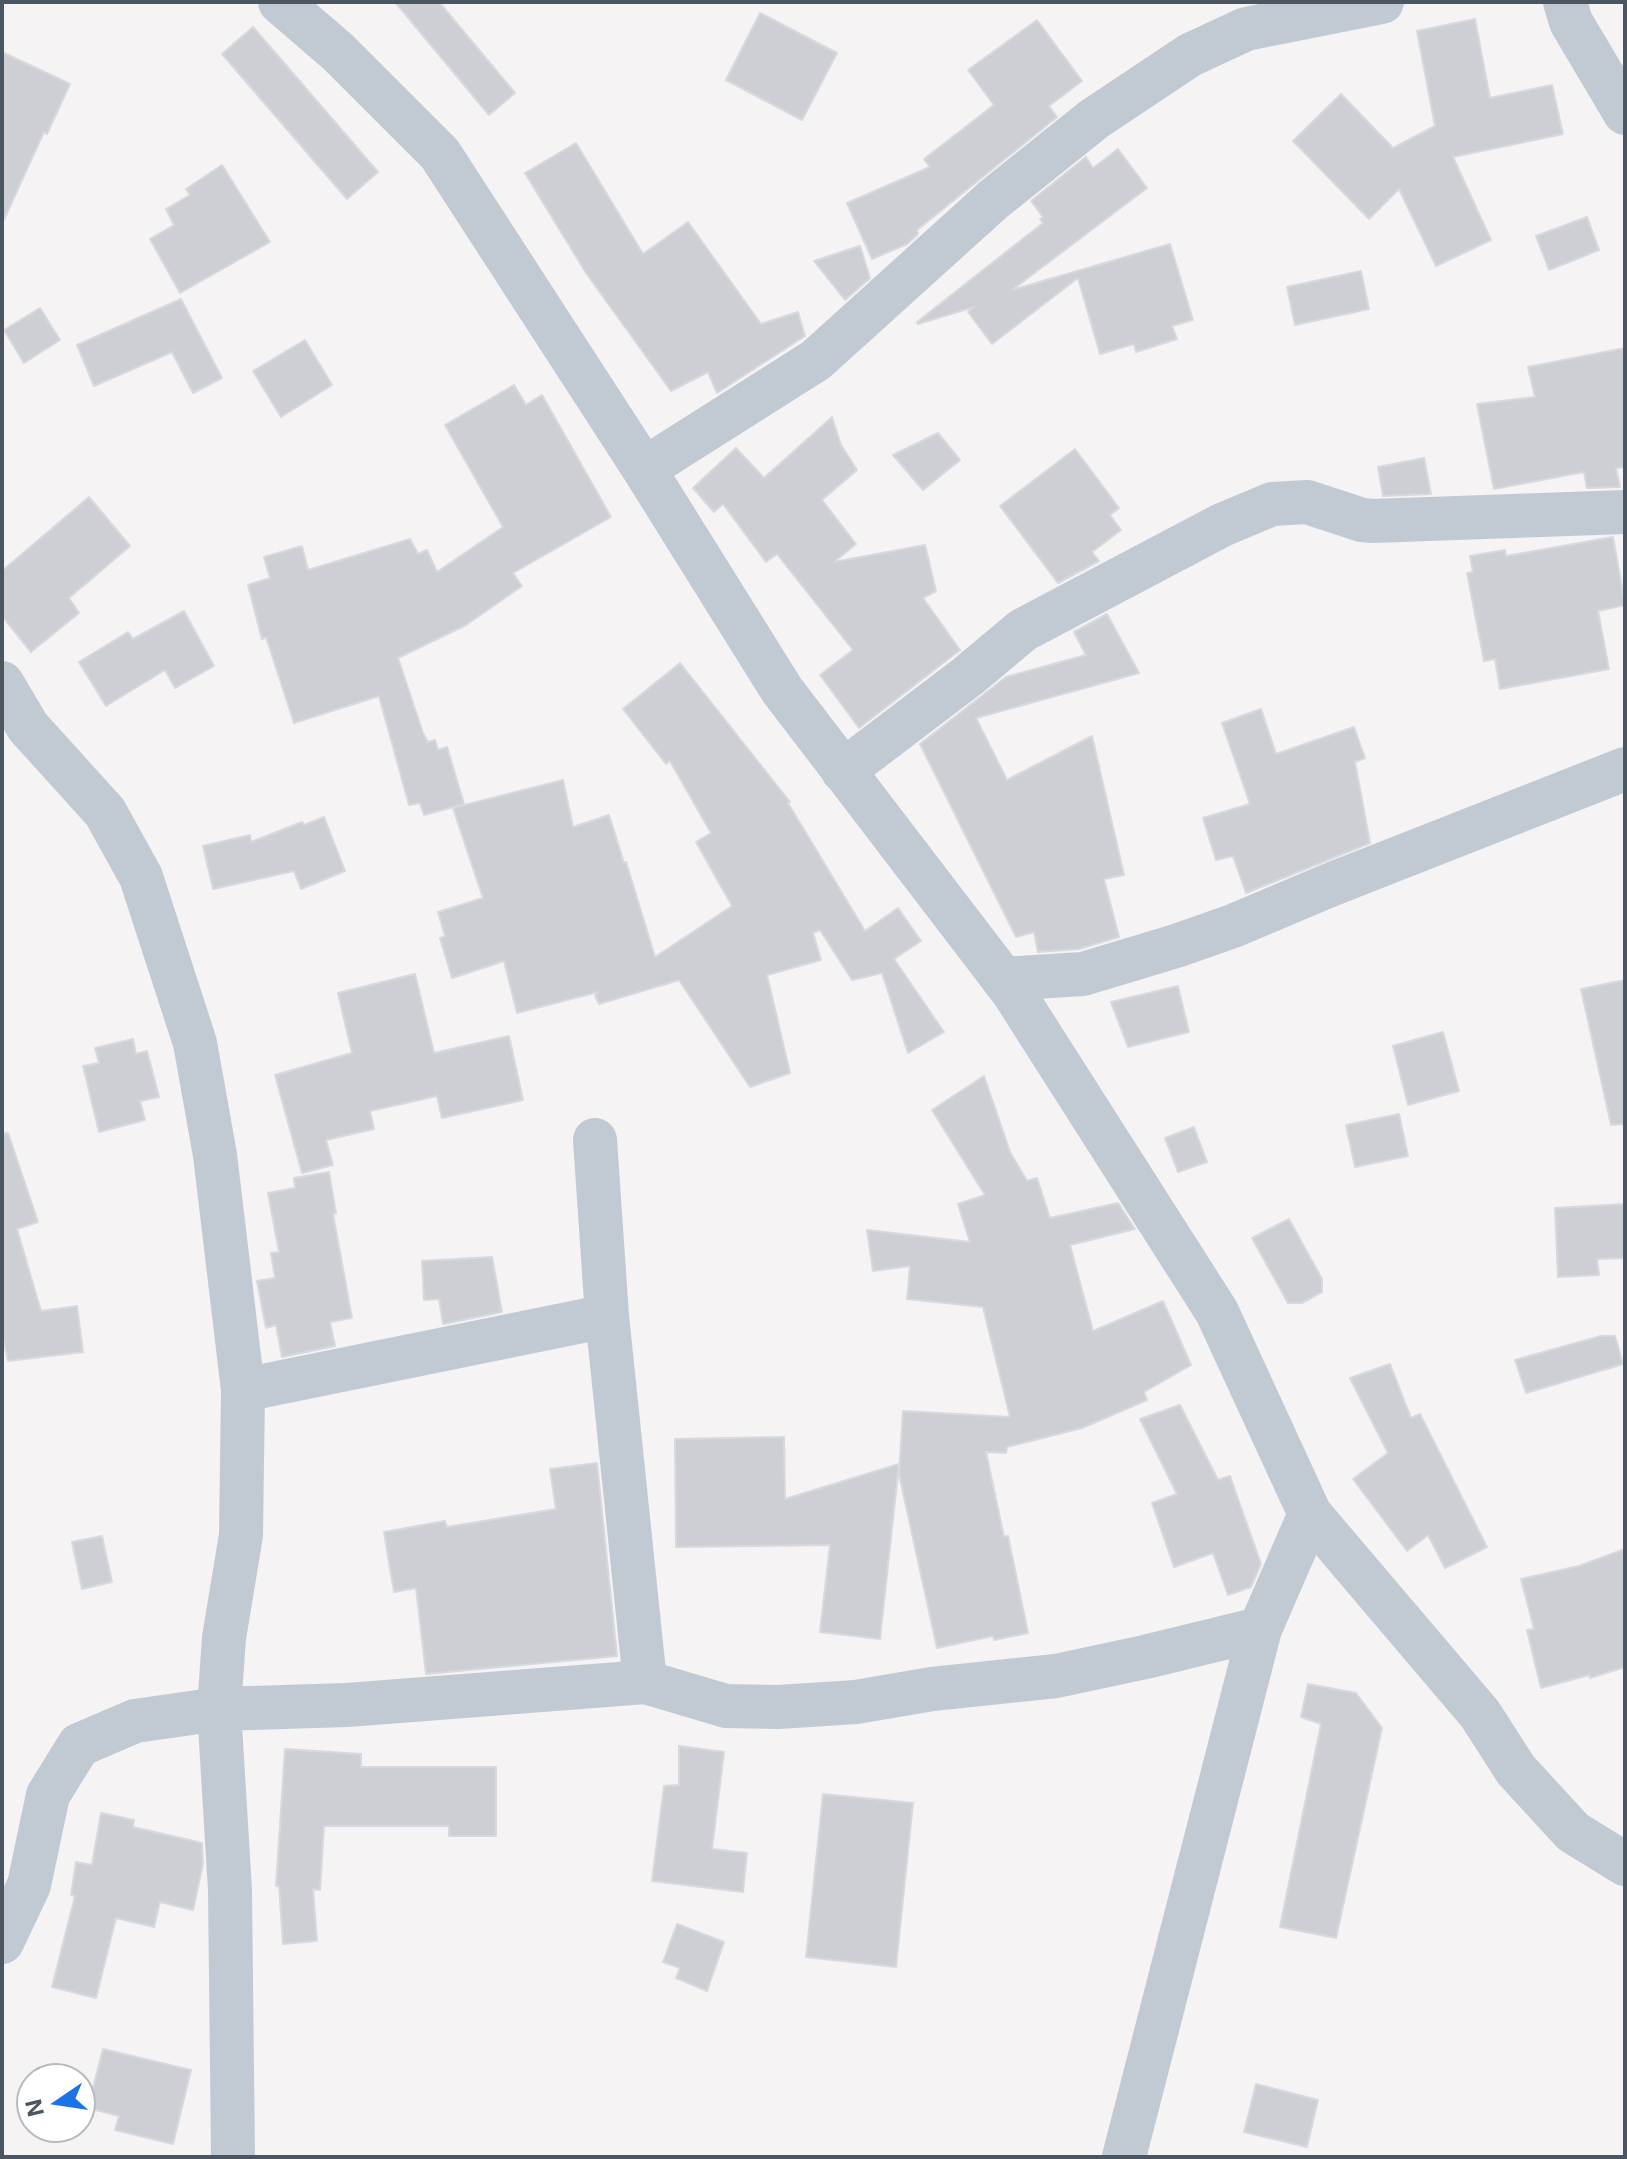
<!DOCTYPE html>
<html>
<head>
<meta charset="utf-8">
<style>
  body { margin:0 }
  #map { position:relative; width:1627px; height:2159px; overflow:hidden; background:#f5f3f3; font-family:Inter,sans-serif }
  canvas { display:block }
  .frame { position:absolute; inset:0; border:4px solid #4a5661; pointer-events:none }
  .north { position:absolute; left:16px; top:2063px; width:80px; height:80px; box-sizing:border-box; background:#fff; border:2px solid #b7bbc0; border-radius:50%; rotate:257deg; font-size:22px; font-weight:700; line-height:32px; text-align:center; color:#4a5661 }
  .north::after { content:''; display:block; margin:auto; width:28px; height:36px; background:#1a73e8; clip-path:polygon(50% 0,100% 100%,50% 72%,0 100%) }
</style>
</head>
<body>
<div id="map">
<canvas width="1627" height="2159"></canvas>
<div class="frame"></div>
<div class="north">N</div>
</div>
<script>
const ctx = document.querySelector('canvas').getContext('2d');
ctx.lineJoin = 'round';
function fillPath(path, color) {
  ctx.fillStyle = color;
  ctx.fill(path, 'evenodd');
}
function poly(rows) {
  const path = new Path2D();
  for (const r of rows) {
    path.moveTo(r[0], r[1]);
    for (let i = 2; i < r.length; i += 2) path.lineTo(r[i], r[i + 1]);
  }
  return path;
}
function trace(path, color, width, dash) {
  ctx.strokeStyle = color;
  ctx.lineWidth = width;
  ctx.lineCap = dash ? 'butt' : 'round';
  ctx.setLineDash(dash || []);
  ctx.stroke(path);
}
const building = poly([
  [395,2,439,2,515,93,489,115,395,2],
  [760,13,837,53,802,120,726,80,760,13],
  [1475,19,1490,98,1552,85,1563,134,1453,157,1491,240,1436,266,1399,189,1369,219,1293,141,1341,94,1393,148,1435,126,1417,31,1475,19],
  [1037,20,1082,81,1049,106,1057,117,917,230,918,234,907,244,872,259,847,203,930,167,924,159,994,105,968,70,1037,20],
  [253,27,378,172,347,199,222,54,253,27],
  [2,52,70,84,47,134,44,132,2,224,2,52],
  [576,143,643,254,688,222,761,324,798,312,805,336,717,393,708,372,671,391,586,273,525,173,576,143],
  [1118,149,1147,188,1012,290,1170,244,1193,320,1172,326,1177,339,1136,352,1134,344,1100,354,1078,278,992,344,968,312,974,307,918,324,917,322,1043,223,1040,219,1043,217,1031,201,1086,157,1093,168,1118,149],
  [222,165,270,242,180,293,150,239,174,225,166,209,190,195,186,189,222,165],
  [1587,217,1599,250,1549,270,1536,236,1587,217],
  [860,246,870,278,845,300,814,261,860,246],
  [1361,271,1369,309,1295,325,1287,287,1361,271],
  [181,299,222,378,193,393,172,352,94,386,77,345,181,299],
  [40,308,60,340,24,363,4,330,40,308],
  [305,340,332,385,281,417,253,371,305,340],
  [1625,348,1625,467,1616,468,1620,487,1587,488,1584,472,1494,489,1477,404,1535,397,1528,367,1625,348],
  [514,385,526,405,542,395,611,517,513,573,522,586,466,625,398,658,423,733,428,742,435,740,438,750,447,747,464,804,424,815,420,803,409,805,379,696,294,723,266,637,262,639,248,585,270,578,264,557,302,546,308,570,410,539,418,554,427,550,437,572,503,527,445,425,514,385],
  [832,417,841,445,857,470,822,500,856,544,834,562,925,545,936,591,923,598,960,650,859,728,820,675,853,650,777,554,766,562,723,504,714,512,693,488,736,448,764,478,832,417],
  [938,433,960,460,923,490,893,455,938,433],
  [1075,449,1119,508,1110,515,1121,530,1092,552,1099,561,1058,583,1000,506,1075,449],
  [1424,458,1431,494,1383,496,1378,467,1424,458],
  [89,497,130,546,69,598,79,613,31,652,2,616,2,571,89,497],
  [1613,537,1625,605,1598,611,1609,669,1500,689,1495,659,1484,661,1467,573,1473,572,1470,556,1505,550,1506,556,1613,537],
  [184,611,214,666,175,688,165,670,106,706,79,662,128,632,133,639,184,611],
  [1107,614,1139,673,976,718,1007,780,1092,736,1124,875,1104,879,1119,937,1079,949,1038,952,1034,932,1016,937,920,744,1006,677,1086,655,1074,632,1107,614],
  [680,663,790,802,788,803,865,931,898,908,921,941,894,959,944,1032,908,1053,882,973,852,980,820,930,813,933,821,960,767,975,790,1073,750,1087,679,980,599,1004,595,996,598,992,517,1013,504,961,452,978,440,938,445,936,438,912,483,898,453,808,563,780,573,827,609,815,624,863,626,862,655,957,732,906,696,842,711,833,670,761,666,764,623,709,680,663],
  [1261,709,1276,754,1354,727,1365,758,1355,762,1370,843,1246,893,1233,856,1216,860,1203,818,1250,804,1222,723,1261,709],
  [324,817,345,871,301,889,294,871,213,889,203,846,250,835,251,842,302,822,304,825,324,817],
  [415,974,434,1053,509,1036,523,1100,442,1118,437,1096,370,1111,374,1129,326,1140,333,1165,302,1173,275,1075,352,1053,338,993,415,974],
  [1625,980,1625,1124,1611,1125,1581,989,1625,980],
  [1178,986,1189,1032,1128,1047,1111,1002,1178,986],
  [1443,1032,1459,1091,1408,1105,1393,1046,1443,1032],
  [133,1039,136,1054,147,1051,159,1097,140,1101,145,1120,99,1132,83,1066,99,1063,95,1048,133,1039],
  [984,1076,1010,1152,1027,1181,1037,1178,1050,1218,1118,1203,1135,1229,1070,1245,1093,1331,1163,1301,1191,1365,1144,1392,1147,1400,1082,1428,1007,1447,1006,1453,986,1452,1004,1537,1008,1536,1028,1633,994,1640,993,1636,937,1648,899,1474,903,1411,1010,1417,983,1307,907,1299,910,1266,873,1271,867,1230,970,1242,958,1204,985,1195,932,1110,984,1076],
  [1399,1114,1408,1156,1355,1167,1346,1125,1399,1114],
  [1194,1127,1207,1162,1178,1172,1165,1138,1194,1127],
  [8,1133,38,1222,17,1229,41,1311,77,1306,83,1352,8,1361,2,1332,2,1134,8,1133],
  [329,1172,336,1213,333,1214,352,1318,330,1322,335,1346,282,1357,276,1325,266,1328,257,1281,275,1278,271,1253,279,1252,268,1193,295,1188,294,1178,329,1172],
  [1625,1204,1625,1258,1597,1259,1599,1275,1558,1277,1555,1208,1625,1204],
  [1289,1219,1322,1279,1322,1292,1302,1303,1288,1303,1252,1238,1289,1219],
  [492,1257,502,1312,443,1324,439,1299,424,1300,422,1261,492,1257],
  [1601,1336,1615,1336,1623,1364,1526,1393,1515,1360,1601,1336],
  [1390,1364,1411,1418,1420,1414,1487,1547,1445,1568,1428,1535,1407,1551,1353,1479,1388,1453,1350,1378,1390,1364],
  [1180,1405,1218,1480,1230,1476,1261,1564,1251,1587,1228,1595,1213,1553,1174,1567,1152,1503,1177,1494,1140,1419,1180,1405],
  [784,1437,785,1499,899,1464,880,1639,820,1632,830,1545,676,1547,675,1439,784,1437],
  [597,1463,617,1656,426,1674,416,1588,394,1592,384,1532,445,1521,447,1527,556,1509,550,1469,597,1463],
  [102,1536,112,1582,82,1589,72,1542,102,1536],
  [1625,1549,1625,1667,1590,1678,1589,1675,1541,1688,1527,1630,1534,1629,1521,1579,1579,1566,1625,1549],
  [1308,1684,1356,1693,1382,1728,1336,1938,1280,1927,1321,1724,1301,1717,1308,1684],
  [679,1746,724,1752,712,1849,747,1853,743,1892,652,1881,664,1786,679,1785,679,1746],
  [285,1749,361,1754,361,1767,496,1767,496,1836,449,1836,449,1826,324,1826,320,1890,313,1889,317,1941,283,1944,279,1886,276,1886,285,1749],
  [823,1794,913,1803,896,1967,806,1957,823,1794],
  [101,1813,134,1820,133,1827,202,1843,203,1864,193,1910,160,1902,154,1927,116,1918,96,1998,52,1987,75,1896,71,1895,76,1862,92,1865,101,1813],
  [677,1924,724,1942,707,1991,676,1978,680,1968,663,1962,677,1924],
  [103,2049,191,2070,173,2144,115,2130,119,2116,88,2108,103,2049],
  [1256,2084,1318,2100,1307,2147,1244,2132,1256,2084]
]);
const minor = poly([
  [280,2,338,52,440,154,644,469,782,690,1013,992,1217,1312,1310,1514,1480,1714,1516,1770,1573,1832,1625,1864],
  [1565,2,1571,22,1625,113],
  [644,469,816,360,994,199,1094,119,1190,55,1246,29,1382,2],
  [2,683,28,727,105,812,141,877,195,1043,215,1155,243,1390,241,1535,224,1638,219,1709,230,1890,233,2157],
  [843,771,968,676,1023,630,1222,525,1272,504,1307,502,1362,520,1373,521,1625,512],
  [1003,979,1083,974,1176,946,1233,926,1330,885,1625,769],
  [595,1140,607,1316,645,1682],
  [243,1390,607,1316],
  [2,1942,29,1885,48,1795,79,1745,135,1721,219,1709,347,1705,645,1682,726,1706,778,1707,856,1702,932,1689,1056,1676,1145,1657,1260,1629],
  [1124,2157,1260,1629,1310,1514]
]);
fillPath(building, '#cdcfd5');
trace(building, '#d7d9de', 2);
trace(minor, '#c1cad2', 44);
</script>
</body>
</html>
